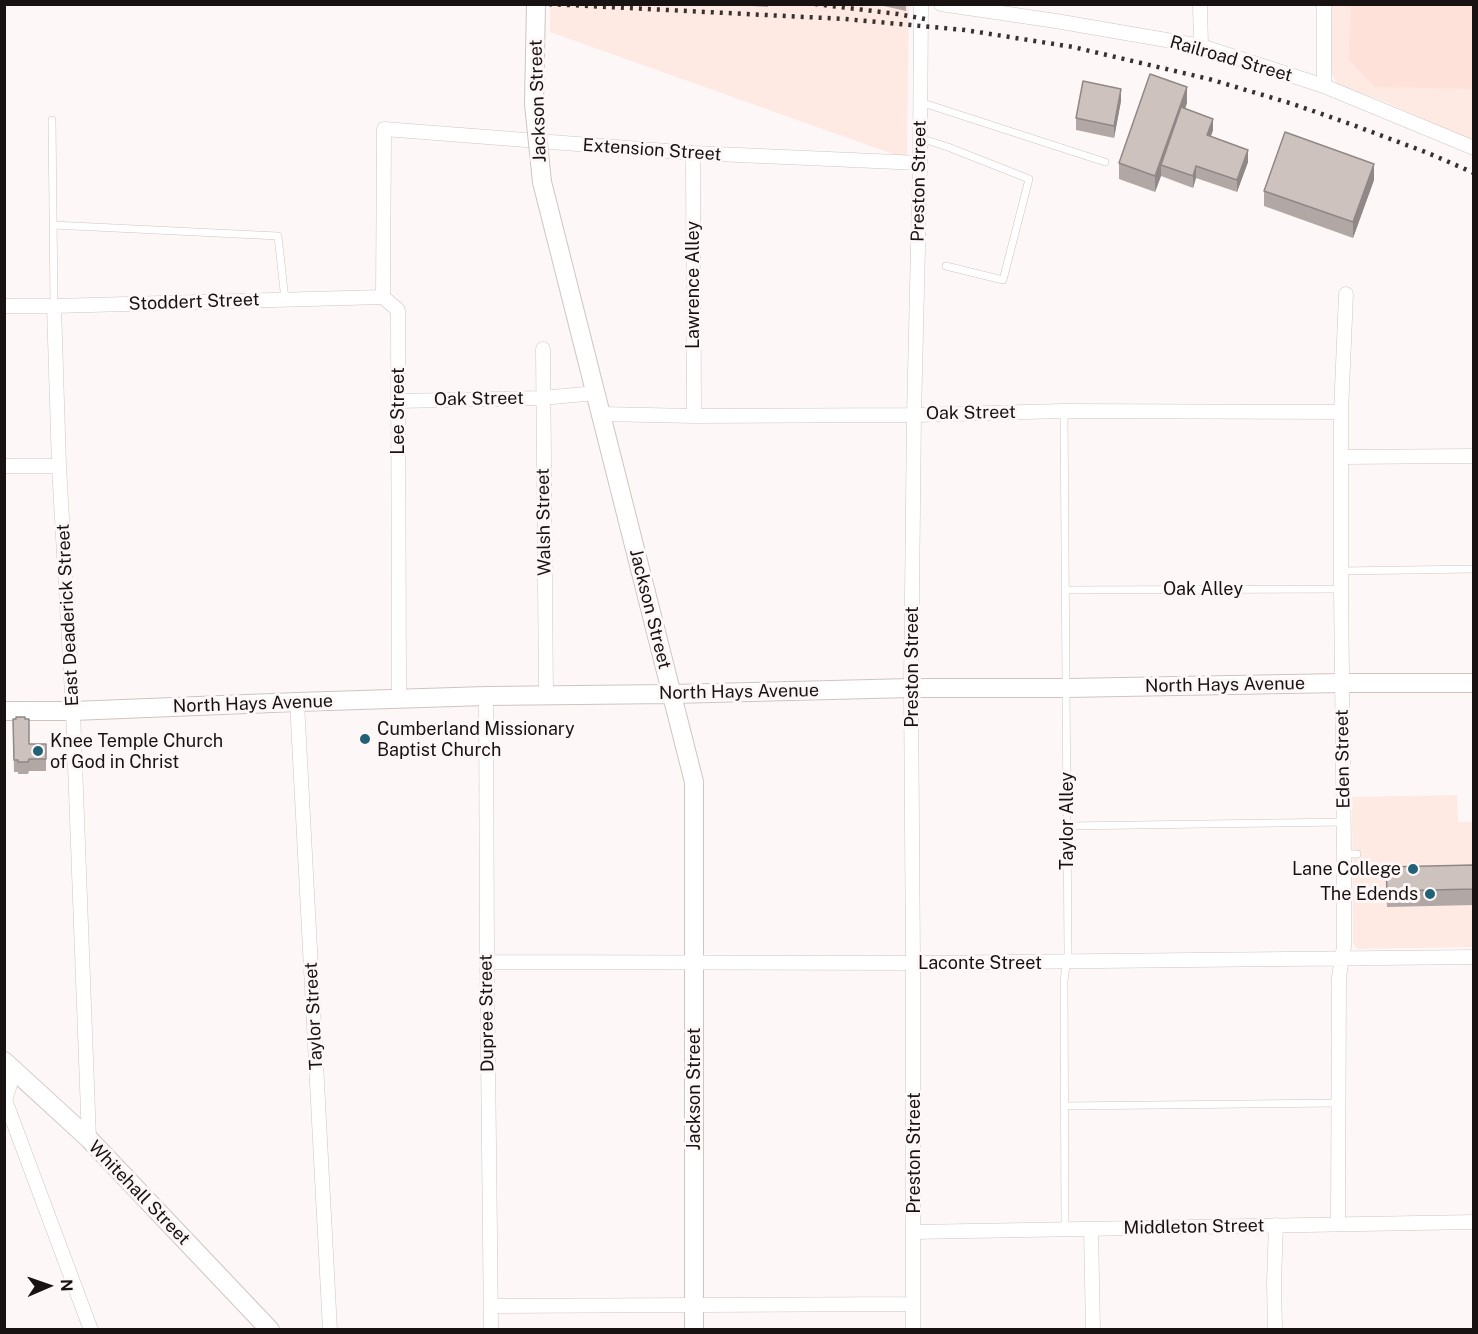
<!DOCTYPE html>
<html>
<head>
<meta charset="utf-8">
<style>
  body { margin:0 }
  #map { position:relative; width:1478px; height:1334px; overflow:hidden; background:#fdf8f7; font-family:"Public Sans",sans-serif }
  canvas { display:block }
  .frame { position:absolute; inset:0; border:6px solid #181312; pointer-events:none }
  .north { position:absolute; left:18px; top:1256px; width:60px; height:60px; -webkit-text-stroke:4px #fdf8f7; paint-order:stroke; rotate:88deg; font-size:16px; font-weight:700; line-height:24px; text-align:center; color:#181312 }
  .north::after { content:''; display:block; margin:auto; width:21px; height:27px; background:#181312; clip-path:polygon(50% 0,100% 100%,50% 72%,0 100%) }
</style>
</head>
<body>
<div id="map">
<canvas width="1478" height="1334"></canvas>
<div class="frame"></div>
<div class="north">N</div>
</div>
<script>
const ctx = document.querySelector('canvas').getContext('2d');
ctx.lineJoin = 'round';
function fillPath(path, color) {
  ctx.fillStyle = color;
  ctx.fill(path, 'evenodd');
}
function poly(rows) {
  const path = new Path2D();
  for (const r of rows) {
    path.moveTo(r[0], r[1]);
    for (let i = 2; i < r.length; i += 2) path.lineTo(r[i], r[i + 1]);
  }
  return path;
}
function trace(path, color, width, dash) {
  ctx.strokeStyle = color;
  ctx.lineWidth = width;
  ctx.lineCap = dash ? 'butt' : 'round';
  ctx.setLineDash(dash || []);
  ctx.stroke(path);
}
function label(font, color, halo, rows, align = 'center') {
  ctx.font = font + ' "Public Sans",sans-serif';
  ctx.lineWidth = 6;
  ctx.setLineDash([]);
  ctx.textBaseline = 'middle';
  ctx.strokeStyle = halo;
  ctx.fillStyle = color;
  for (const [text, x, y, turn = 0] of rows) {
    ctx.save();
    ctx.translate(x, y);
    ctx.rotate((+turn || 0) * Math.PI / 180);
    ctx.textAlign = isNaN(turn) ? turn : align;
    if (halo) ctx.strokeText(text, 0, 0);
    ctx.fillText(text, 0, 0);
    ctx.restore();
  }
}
const built = poly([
  [550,5,909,5,907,159,550,32],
  [1330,5,1473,5,1473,141,1383,101,1337,84,1332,75,1330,54],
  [1457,795,1458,822,1473,822,1473,947,1357,949,1353,943,1352,797]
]);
const green = poly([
  [1351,5,1473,5,1473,89,1375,87,1349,60]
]);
const service = poly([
  [920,102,1105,162],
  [52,120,54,306],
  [920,138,948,147,1029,179,1003,280,946,266],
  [53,225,278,236,285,300],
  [1064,411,1068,953,1064,980,1065,1230],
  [1341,571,1474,569],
  [1066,590,1341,589],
  [1067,826,1344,822],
  [1344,854,1357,854],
  [1064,1106,1338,1103]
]);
const minor = poly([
  [941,4,1056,21,1201,46,1324,86,1474,148],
  [1200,4,1201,46],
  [1324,86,1324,4],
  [693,153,694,416],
  [4,306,54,306,383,297],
  [54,306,59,466,73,711,89,1139],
  [543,349,546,695],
  [398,401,542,398,596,393],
  [601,414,694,416,914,415,1064,411,1341,412],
  [1341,457,1474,456],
  [4,466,59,466],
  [486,696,487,962,491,1330],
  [399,699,398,310,383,297,384,129,693,153,920,163],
  [297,702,330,1330],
  [487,962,913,963,1474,957],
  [15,1069,5,1100,91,1330],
  [1338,1223,1339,977,1344,946,1344,854,1341,589,1341,412,1346,294],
  [1091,1229,1093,1330],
  [914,1232,1474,1222],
  [491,1306,913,1304],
  [913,1330,913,963,911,688,914,415,920,163,921,4],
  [1275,1330,1274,1282,1276,1225]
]);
const tertiary = poly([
  [542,182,694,782,694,1330],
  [4,711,73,711,297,702,486,696,671,694,911,688,1067,688,1342,683,1474,683],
  [4,1061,89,1139,270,1330]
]);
const rail = poly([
  [549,4,845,19,965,30,1073,47,1209,79,1293,104,1353,125,1428,153,1474,173],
  [815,4,898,14,925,19]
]);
const tertiaryBridge = poly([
  [536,4,534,104,542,182]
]);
const wall = poly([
  [721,4,768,4,768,7],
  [875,4,906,4,906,11],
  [1121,101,1114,138,1076,130,1076,118],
  [1187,103,1185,109,1213,130,1211,136,1248,162,1237,192,1196,178,1193,188,1161,176,1155,192,1119,179,1119,163],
  [1374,180,1353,238,1264,206,1264,191],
  [13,719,29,744,46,744,46,771,29,771,28,774,18,774,18,772,14,772],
  [1473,865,1473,905,1387,907,1386,867]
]);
const shadedWall = poly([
  [1187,87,1187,103,1164,166,1161,165,1161,176,1155,192,1155,176],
  [1121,89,1121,101,1114,138,1114,126],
  [1213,119,1213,130,1207,147,1207,135],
  [1248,150,1248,162,1237,192,1237,180],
  [1374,164,1374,180,1353,238,1353,222],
  [1196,166,1196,178,1193,188,1193,176]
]);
const building = poly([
  [1150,74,1187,87,1155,176,1119,163,1150,74],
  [1083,81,1121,89,1114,126,1076,118,1083,81],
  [1181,107,1213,119,1207,135,1248,150,1237,180,1196,166,1193,176,1161,165,1181,107],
  [1285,132,1374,164,1353,222,1264,191,1285,132],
  [16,717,25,717,25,719,29,719,29,744,46,744,46,759,29,759,28,762,18,762,18,760,14,760,13,719,16,719,16,717],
  [1473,865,1473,889,1387,891,1386,867,1473,865]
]);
const markers = [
  [365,739,6,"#226277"],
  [38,751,6,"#226277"],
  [1413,869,6,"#226277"],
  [1430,894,6,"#226277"]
];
const streetNames = [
  ["Railroad Street",1231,59,16],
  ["Jackson Street",538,101,-92],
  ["Extension Street",652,150,4],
  ["Preston Street",919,181,-89],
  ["Lawrence Alley",693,285,-90],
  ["Stoddert Street",194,302,-2],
  ["Oak Street",479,399,-1],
  ["Lee Street",398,411,-90],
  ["Oak Street",971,413,-1],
  ["Walsh Street",544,522,-91],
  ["Oak Alley",1203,589],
  ["Jackson Street",650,609,76],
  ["East Deaderick Street",68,615,-93],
  ["Preston Street",912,667,-90],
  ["North Hays Avenue",1225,685,-1],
  ["North Hays Avenue",739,692,-1],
  ["North Hays Avenue",253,704,-2],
  ["Eden Street",1343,759,-91],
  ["Taylor Alley",1067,821,-90],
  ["Laconte Street",980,963],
  ["Dupree Street",487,1013,-91],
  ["Taylor Street",314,1016,-93],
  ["Jackson Street",694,1089,-90],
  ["Preston Street",914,1153,-90],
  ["Whitehall Street",139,1193,46],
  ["Middleton Street",1194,1227,-1]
];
const poiNames = [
  ["Cumberland Missionary",377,729],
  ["Baptist Church",377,750],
  ["Knee Temple Church",50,741],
  ["of God in Christ",50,762],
  ["Lane College",1401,869,"right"],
  ["The Edends",1418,894,"right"]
];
fillPath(built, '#fee9e3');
fillPath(green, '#fee2da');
trace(service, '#d0c4c1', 8);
trace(minor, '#d0c4c1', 15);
trace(tertiary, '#d0c4c1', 20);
trace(service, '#fff', 7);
trace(minor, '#fff', 14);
trace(tertiary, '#fff', 18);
trace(rail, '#373231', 4.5, [3, 6]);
trace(tertiaryBridge, '#d0c4c1', 20, []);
trace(tertiaryBridge, '#fff', 18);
fillPath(wall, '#b1a7a4');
fillPath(shadedWall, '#908886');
fillPath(building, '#cec2bf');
trace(building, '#908886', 1.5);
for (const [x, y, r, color] of markers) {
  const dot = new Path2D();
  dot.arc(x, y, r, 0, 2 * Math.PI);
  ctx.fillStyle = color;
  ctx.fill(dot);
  trace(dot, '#fdf8f7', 2);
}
label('18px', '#181312', '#fdf8f7', streetNames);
label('18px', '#181312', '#fdf8f7', poiNames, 'left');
</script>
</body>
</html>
